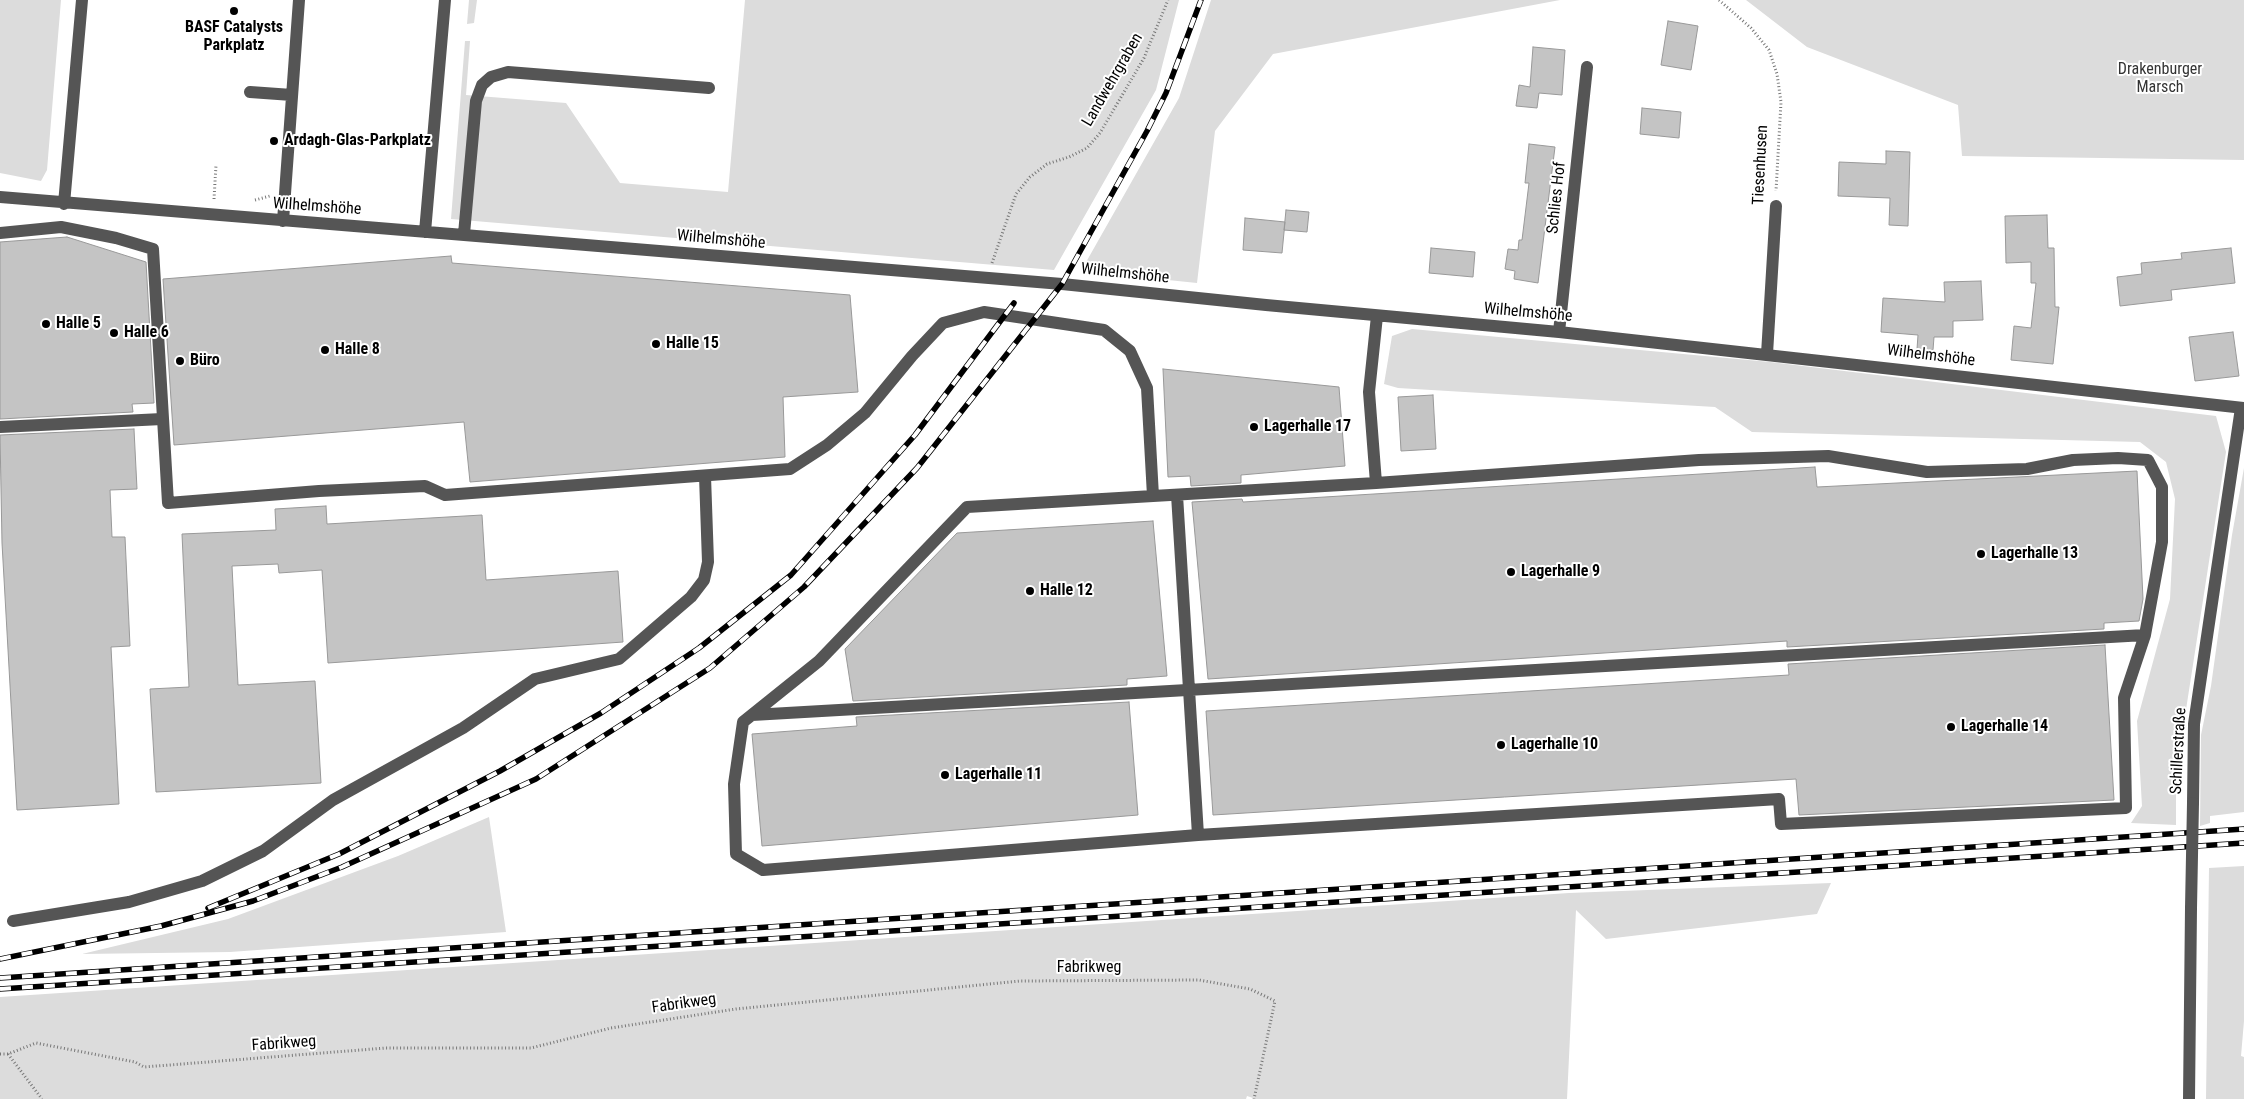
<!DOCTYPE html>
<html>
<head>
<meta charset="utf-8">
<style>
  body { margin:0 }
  canvas { display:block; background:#fff }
</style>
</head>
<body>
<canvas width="2244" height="1099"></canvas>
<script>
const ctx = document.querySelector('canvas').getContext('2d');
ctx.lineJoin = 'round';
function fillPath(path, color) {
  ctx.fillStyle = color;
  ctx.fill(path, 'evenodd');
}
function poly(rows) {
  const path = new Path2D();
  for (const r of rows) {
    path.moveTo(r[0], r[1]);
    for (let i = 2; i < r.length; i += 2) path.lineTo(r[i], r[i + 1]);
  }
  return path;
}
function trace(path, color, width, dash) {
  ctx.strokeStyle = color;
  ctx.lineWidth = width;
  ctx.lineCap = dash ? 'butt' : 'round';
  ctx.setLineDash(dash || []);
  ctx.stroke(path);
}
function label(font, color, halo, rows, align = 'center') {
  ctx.font = font + ' "Roboto Condensed",sans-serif';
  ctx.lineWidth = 4;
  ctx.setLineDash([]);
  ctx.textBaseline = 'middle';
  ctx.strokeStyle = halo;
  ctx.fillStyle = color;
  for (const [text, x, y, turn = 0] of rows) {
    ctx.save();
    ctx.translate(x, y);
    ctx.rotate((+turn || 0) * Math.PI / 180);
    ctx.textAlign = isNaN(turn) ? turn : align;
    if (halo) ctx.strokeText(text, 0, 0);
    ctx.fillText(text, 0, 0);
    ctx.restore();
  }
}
const green = poly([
  [0,0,61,0,47,170,41,181,0,173],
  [469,0,477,0,474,23,467,24],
  [745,0,1179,0,1156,90,1054,270,451,219,465,41,470,41,466,95,566,103,620,183,728,192],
  [1211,0,1560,0,1273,54,1215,131,1197,283,1081,271,1179,98],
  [1746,0,2244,0,2244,160,1962,156,1958,105,1807,47],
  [1412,329,1770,362,2216,416,2226,452,2176,774,2176,825,2131,823,2142,806,2137,721,2170,599,2175,499,2166,462,2140,442,1752,432,1715,407,1398,388,1384,384,1392,336],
  [2244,468,2244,812,2210,816,2210,823,2200,826,2201,735,2211,686,2232,535],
  [489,817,506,932,230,952,82,954,228,919,398,856],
  [2244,866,2244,1021,2241,1056,2244,1057,2244,1099,2206,1099,2209,868],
  [1831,883,1817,914,1606,939,1576,910,1567,1099,1256,1099,1247,1096,1246,1099,0,1099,0,997,1569,893]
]);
const building = poly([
  [1668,21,1698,26,1691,70,1661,65,1668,21],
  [1533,47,1565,50,1562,95,1539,93,1537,108,1516,106,1519,85,1530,87,1533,47],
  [1642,108,1681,112,1679,138,1640,134,1642,108],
  [1529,144,1555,147,1538,283,1514,279,1515,271,1505,269,1508,249,1518,250,1519,240,1522,240,1529,183,1525,183,1529,144],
  [1886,151,1910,152,1908,226,1889,225,1890,198,1838,196,1839,162,1886,164,1886,151],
  [1286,210,1309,212,1307,232,1284,230,1286,210],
  [2047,215,2048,248,2054,248,2055,307,2059,307,2053,364,2011,360,2014,326,2031,328,2036,283,2031,283,2031,262,2006,263,2005,216,2047,215],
  [1245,218,1285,222,1282,253,1243,250,1245,218],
  [67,237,146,262,154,403,132,404,133,412,0,419,0,242,67,237],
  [1431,248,1475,252,1473,277,1429,273,1431,248],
  [2231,248,2235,283,2171,290,2172,300,2120,306,2117,277,2142,274,2141,263,2182,259,2181,253,2231,248],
  [451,256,452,263,850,295,858,392,783,397,785,457,470,482,464,422,174,445,163,279,451,256],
  [1981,281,1983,320,1953,321,1953,337,1934,337,1933,350,1917,349,1918,335,1881,332,1883,298,1945,302,1944,282,1981,281],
  [2233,332,2239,376,2195,381,2189,337,2233,332],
  [1163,369,1339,387,1345,466,1241,475,1241,483,1191,486,1190,476,1168,477,1163,369],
  [1433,395,1436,449,1401,451,1398,397,1433,395],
  [134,429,137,489,110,490,112,537,125,537,130,646,111,647,119,804,17,810,2,543,0,435,134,429],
  [1815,467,1817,487,2137,471,2143,599,2139,621,2104,623,2104,629,1787,647,1787,641,1208,679,1192,502,1242,499,1243,502,1815,467],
  [326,506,327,524,482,515,486,580,618,571,623,642,328,663,322,570,279,573,278,564,232,566,238,685,315,681,321,783,156,792,150,689,189,687,182,534,276,530,275,509,326,506],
  [1153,521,1167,676,1127,679,1127,685,853,701,845,649,957,533,1153,521],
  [2105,645,2114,800,1799,815,1796,779,1213,815,1206,711,1789,675,1788,664,2105,645],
  [1129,702,1138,815,762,846,752,734,857,726,856,717,1129,702]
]);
const path = poly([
  [1719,0,1751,28,1769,50,1777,74,1781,102,1776,191],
  [214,199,216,165],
  [255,200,270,196],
  [992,263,1016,194,1030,177,1047,164,1069,157,1087,148,1100,133,1144,58,1168,0],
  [0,1054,8,1054,36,1043,135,1062,144,1067,386,1048,531,1048,611,1028,736,1009,1020,981,1199,980,1250,989,1275,1001,1254,1099],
  [8,1054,42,1099]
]);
const minor = poly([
  [250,92,292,95],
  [0,197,1062,284,1266,305,1559,332,2244,408],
  [64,204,82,0],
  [283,221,299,0],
  [425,232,445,0],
  [0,233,61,227,116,238,153,249,168,503,319,491,425,486,445,495,790,469,827,445,865,413,912,356,943,323,984,312,1104,330,1130,351,1147,388,1153,496,1376,483,1369,392,1377,316],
  [464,234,476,101,482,85,491,77,508,72,709,88],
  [1559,332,1587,67],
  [1767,354,1776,206],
  [0,427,162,419],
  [1177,495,1198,835,1779,799,1781,824,2126,808,2124,698,2145,635,2162,542,2162,487,2148,460,2118,458,2073,460,2027,469,1927,472,1828,456,1699,460,1376,483],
  [1153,496,967,507,819,661,743,722,734,784,736,854,763,870,1198,835],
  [752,715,2145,635],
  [2193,803,2194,724,2241,408],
  [13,921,129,902,202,881,263,851,333,800,463,728,535,679,619,659,691,597,704,580,708,562,705,476],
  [2189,1099,2191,908]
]);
const rail = poly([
  [208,908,339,854,500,771,601,713,699,648,791,575,915,435,1014,303],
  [0,959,161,926,253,901,342,867,536,779,710,668,804,587,917,468,1062,284,1147,131,1166,93,1201,0],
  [0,978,2244,829],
  [0,989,2244,843]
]);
const minorBridge = poly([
  [2191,908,2193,803]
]);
const markers = [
  [234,11,5,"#000"],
  [274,141,5,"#000"],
  [46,324,5,"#000"],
  [114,333,5,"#000"],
  [656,344,5,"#000"],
  [325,350,5,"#000"],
  [180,361,5,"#000"],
  [1254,427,5,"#000"],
  [1981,554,5,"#000"],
  [1511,572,5,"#000"],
  [1030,591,5,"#000"],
  [1951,727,5,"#000"],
  [1501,745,5,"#000"],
  [945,775,5,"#000"]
];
const poiNames = [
  ["BASF Catalysts",234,28,"center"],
  ["Parkplatz",234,46,"center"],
  ["Ardagh-Glas-Parkplatz",284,141],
  ["Halle 5",56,324],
  ["Halle 6",124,333],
  ["Halle 15",666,344],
  ["Halle 8",335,350],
  ["Büro",190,361],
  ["Lagerhalle 17",1264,427],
  ["Lagerhalle 13",1991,554],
  ["Lagerhalle 9",1521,572],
  ["Halle 12",1040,591],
  ["Lagerhalle 14",1961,727],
  ["Lagerhalle 10",1511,745],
  ["Lagerhalle 11",955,775]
];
const parkNames = [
  ["Drakenburger",2160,70],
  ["Marsch",2160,88]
];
const streetNames = [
  ["Landwehrgraben",1113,80,-60],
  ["Tiesenhusen",1761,165,-87],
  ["Schlies Hof",1557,198,-84],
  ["Wilhelmshöhe",317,207,4],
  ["Wilhelmshöhe",721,240,5],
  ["Wilhelmshöhe",1125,274,6],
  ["Wilhelmshöhe",1528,313,5],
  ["Wilhelmshöhe",1931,356,7],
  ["Schillerstraße",2179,751,-87],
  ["Fabrikweg",1089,968],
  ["Fabrikweg",684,1004,-8],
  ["Fabrikweg",284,1044,-4]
];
fillPath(green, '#dcdcdc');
fillPath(building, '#c4c4c4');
trace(building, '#999', 1);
trace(path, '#777', 3, [1, 2.5]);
trace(minor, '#555', 12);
trace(rail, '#000', 5.5);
trace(rail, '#fff', 4, [11]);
trace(minorBridge, '#555', 12);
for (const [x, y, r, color] of markers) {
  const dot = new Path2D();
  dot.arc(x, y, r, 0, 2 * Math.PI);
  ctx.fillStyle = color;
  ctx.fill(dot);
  trace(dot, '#fff', 2);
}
label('bold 16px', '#000', '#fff', poiNames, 'left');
label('16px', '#333', '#fff', parkNames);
label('16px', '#000', '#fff', streetNames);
</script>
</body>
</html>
